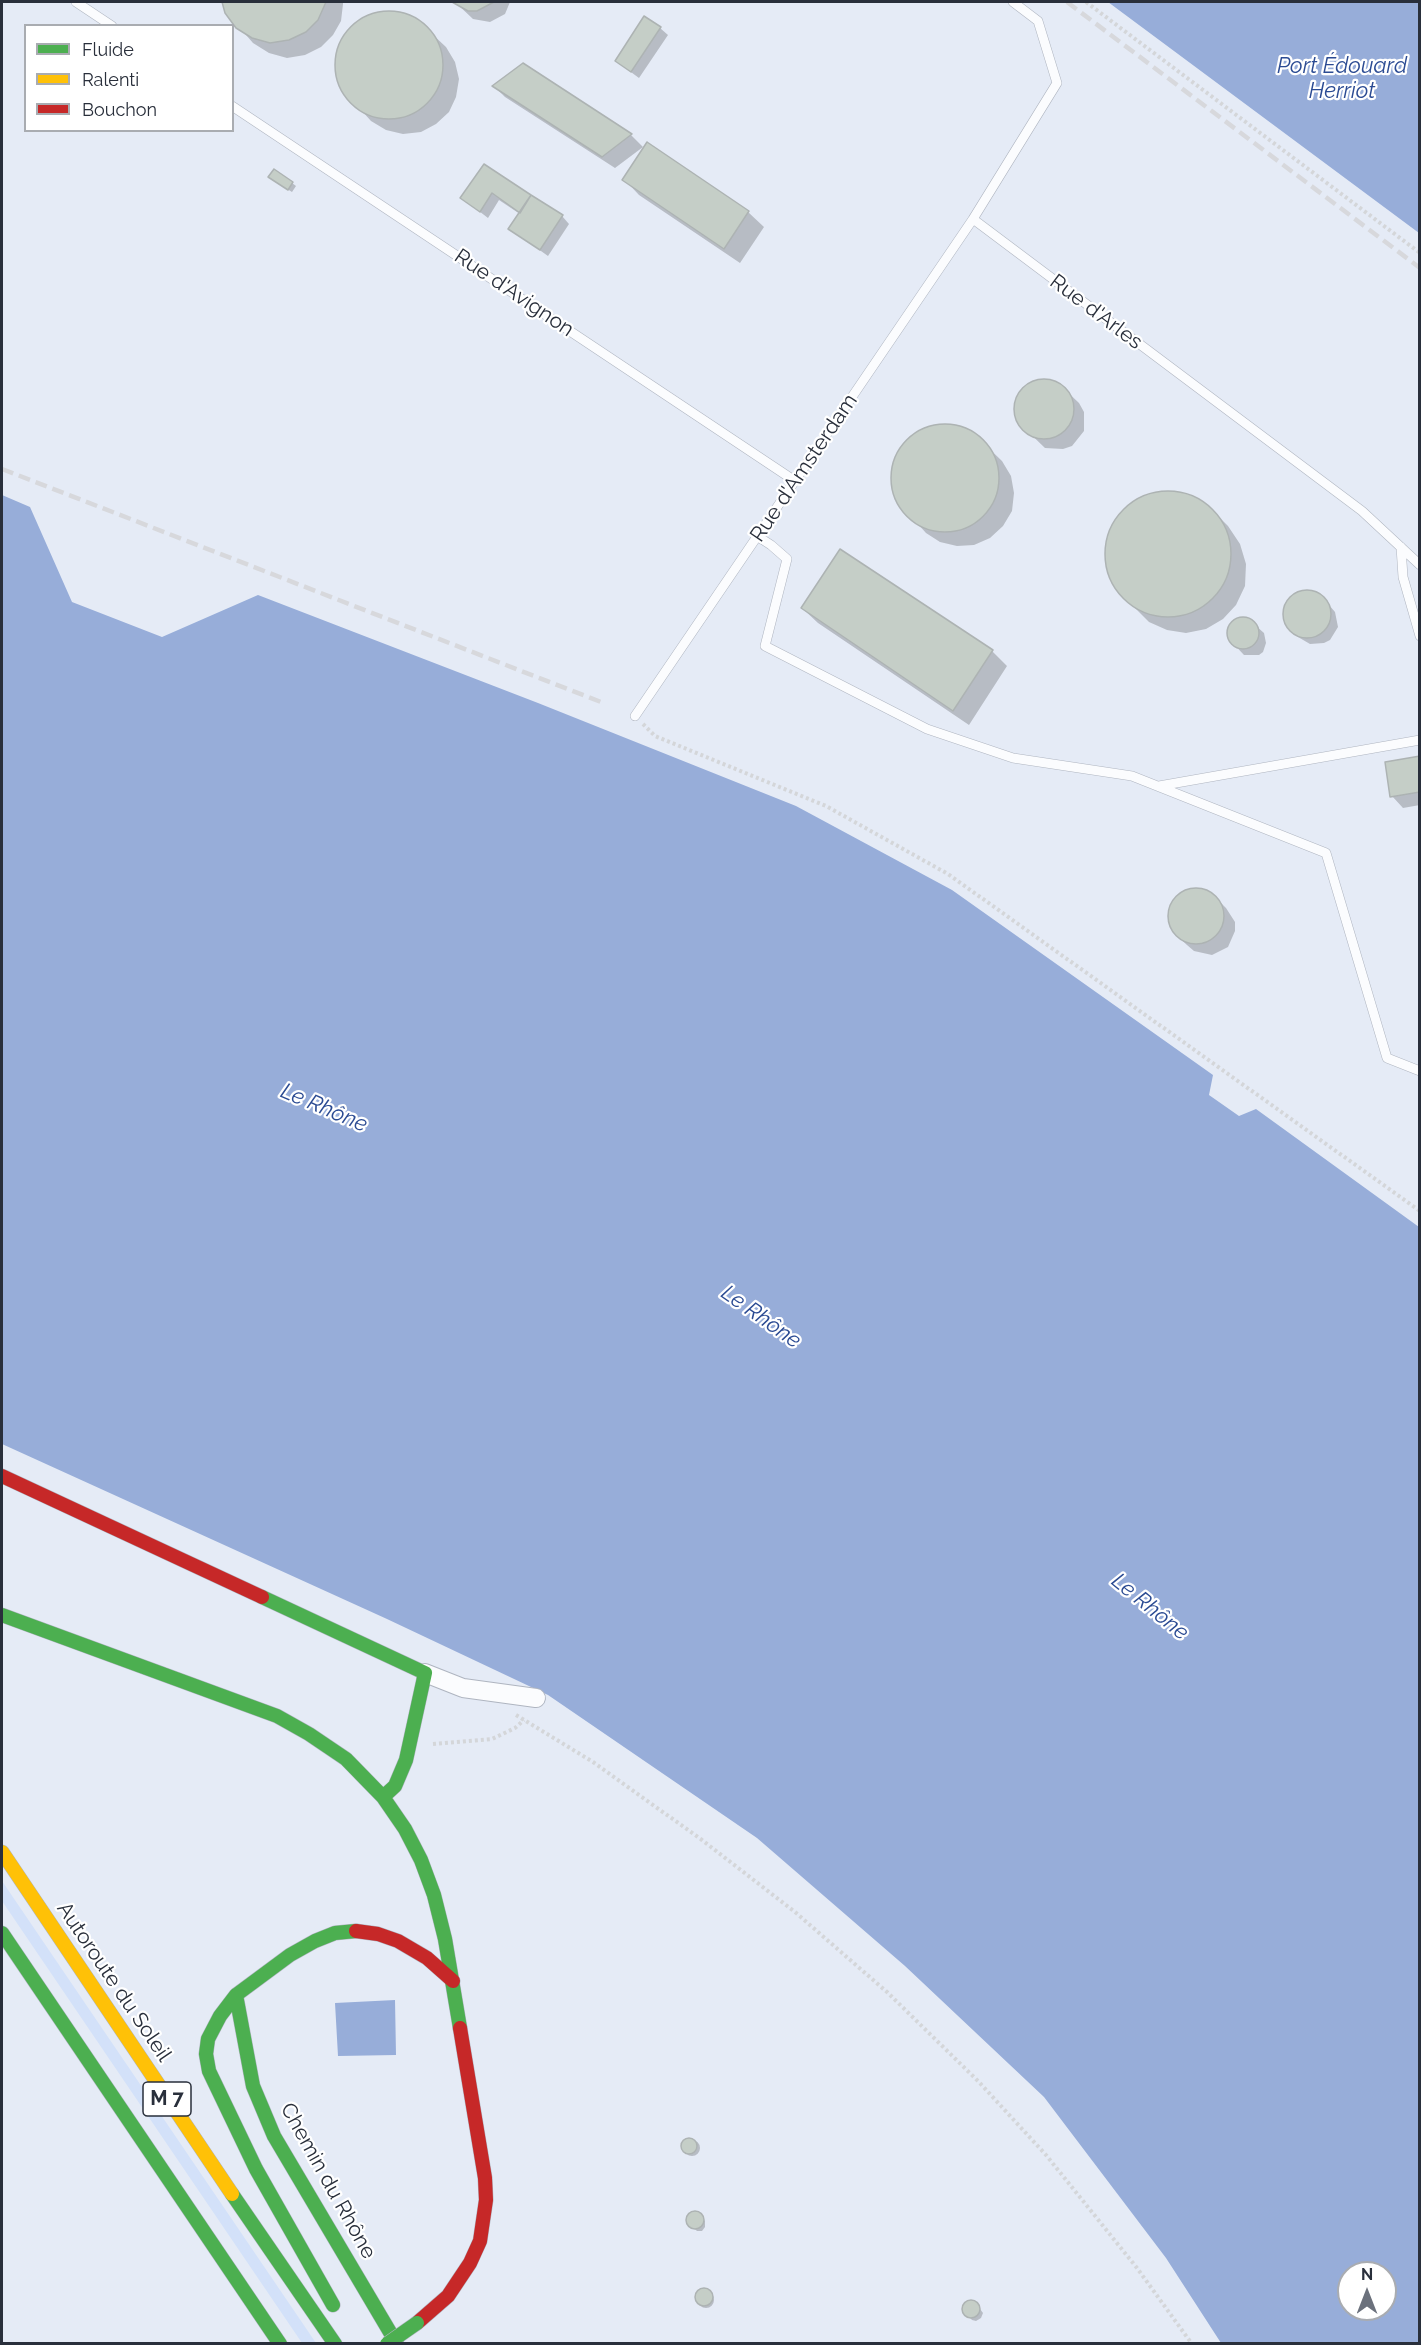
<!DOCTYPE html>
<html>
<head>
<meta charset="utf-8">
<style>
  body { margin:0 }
  #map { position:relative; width:1421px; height:2345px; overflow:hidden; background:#e5ebf6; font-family:Raleway,sans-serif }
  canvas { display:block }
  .frame { position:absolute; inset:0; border:3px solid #292f3b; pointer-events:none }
  .legend { position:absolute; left:24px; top:24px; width:210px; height:108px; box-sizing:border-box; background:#fff; border:2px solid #a9acb1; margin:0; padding:8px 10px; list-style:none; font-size:18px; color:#292f3b }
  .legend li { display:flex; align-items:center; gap:12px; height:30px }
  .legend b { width:30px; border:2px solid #a9acb1 }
  .north { position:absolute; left:1337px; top:2261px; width:60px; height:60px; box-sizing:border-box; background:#fff; border:2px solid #a9acb1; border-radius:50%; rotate:0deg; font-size:16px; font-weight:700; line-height:24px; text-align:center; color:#292f3b }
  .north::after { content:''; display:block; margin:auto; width:21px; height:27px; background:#6b717c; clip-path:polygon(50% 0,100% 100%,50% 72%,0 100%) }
</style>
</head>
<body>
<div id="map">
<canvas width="1421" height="2345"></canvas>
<div class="frame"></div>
<ul class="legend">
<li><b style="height:8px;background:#4caf50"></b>Fluide</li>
<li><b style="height:8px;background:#ffc107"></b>Ralenti</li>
<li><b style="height:8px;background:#c62828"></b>Bouchon</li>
</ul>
<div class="north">N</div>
</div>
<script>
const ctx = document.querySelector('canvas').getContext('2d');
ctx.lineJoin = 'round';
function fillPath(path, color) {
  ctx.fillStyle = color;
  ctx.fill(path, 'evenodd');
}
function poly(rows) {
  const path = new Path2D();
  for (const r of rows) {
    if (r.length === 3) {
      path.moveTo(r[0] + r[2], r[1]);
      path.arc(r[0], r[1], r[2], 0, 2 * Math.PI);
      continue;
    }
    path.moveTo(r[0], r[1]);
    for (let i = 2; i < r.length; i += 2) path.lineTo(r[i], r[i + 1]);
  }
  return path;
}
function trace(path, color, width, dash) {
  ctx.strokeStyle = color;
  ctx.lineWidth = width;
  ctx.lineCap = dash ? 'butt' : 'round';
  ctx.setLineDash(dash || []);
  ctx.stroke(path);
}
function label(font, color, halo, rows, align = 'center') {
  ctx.font = font + ' Raleway,sans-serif';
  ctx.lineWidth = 4.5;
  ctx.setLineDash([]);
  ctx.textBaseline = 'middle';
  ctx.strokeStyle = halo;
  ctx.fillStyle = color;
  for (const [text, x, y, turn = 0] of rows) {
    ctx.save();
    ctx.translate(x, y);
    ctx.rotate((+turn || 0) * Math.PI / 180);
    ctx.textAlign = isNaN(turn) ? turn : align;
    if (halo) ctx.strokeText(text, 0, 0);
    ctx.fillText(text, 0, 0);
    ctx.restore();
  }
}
const green = poly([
  [2,1881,74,1987,316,2343,302,2343,2,1901]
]);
const water = poly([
  [1108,2,1419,2,1419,233],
  [2,495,30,507,72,602,162,637,258,595,538,703,796,806,952,890,1213,1075,1209,1095,1239,1116,1256,1109,1419,1227,1419,2343,1221,2343,1166,2258,1044,2097,905,1966,757,1838,548,1695,387,1619,2,1444],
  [1349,2273,1385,2273,1385,2309,1349,2309],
  [395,2000,396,2055,338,2056,335,2003]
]);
const shadow = poly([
  [223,2,343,2,343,4,341,21,333,35,321,47,305,55,287,58,269,53,253,43,226,12],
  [455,2,510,2,505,14,490,22,473,19],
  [383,12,401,13,417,20,446,47,455,62,459,79,456,97,449,112,436,124,421,132,403,134,386,130,371,121,344,91,338,75,337,58,342,41,352,27,366,17],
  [660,28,668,35,639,78,616,61],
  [523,64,631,135,643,147,615,168,505,97,494,86],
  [485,166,562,216,569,224,548,256,510,229,520,214,499,200,488,218,462,198],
  [624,179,748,212,764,227,740,263,639,195],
  [273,180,292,183,296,186,292,192],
  [1041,381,1060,385,1079,403,1084,412,1084,431,1072,446,1063,449,1045,448,1019,423,1016,415,1019,396,1031,384],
  [939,426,956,426,973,433,1002,461,1011,476,1014,493,1012,511,1003,526,990,538,974,545,957,546,940,542,926,533,899,503,893,487,893,470,898,454,908,440,922,430],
  [1173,492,1194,498,1212,510,1228,526,1240,544,1246,564,1245,586,1236,605,1223,619,1206,629,1186,633,1167,630,1149,622,1119,592,1110,575,1106,556,1109,536,1117,519,1132,504,1152,494],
  [1308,592,1323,598,1335,612,1338,627,1330,640,1324,643,1310,644,1298,637,1286,623,1285,609,1294,596],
  [802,608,992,651,1007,666,969,725,818,623],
  [1238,619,1248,619,1264,633,1266,643,1263,652,1259,655,1244,655,1229,639,1230,625],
  [1420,758,1420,805,1403,808,1392,796],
  [1198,889,1214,896,1226,908,1235,922,1235,931,1228,947,1212,955,1194,951,1187,945,1174,933,1169,915,1175,898,1190,890],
  [692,2148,8],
  [692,2213,697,2213,705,2221,705,2227,702,2231,697,2231,688,2223,688,2217],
  [706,2300,8],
  [969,2302,977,2305,983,2313,981,2318,976,2321,972,2320,964,2311,965,2306]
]);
const building = poly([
  [222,2,326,2,318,20,306,32,289,40,270,43,252,38,236,28,225,13,222,2],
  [452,2,494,2,477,11,468,11,452,2],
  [389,65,54],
  [644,16,661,27,631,72,615,61,644,16],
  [523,63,632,134,602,157,492,86,523,63],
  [647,142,749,211,724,249,622,180,647,142],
  [484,164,531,195,520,213,492,193,480,212,460,198,484,164],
  [274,169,293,182,288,190,268,177,274,169],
  [531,195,563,215,540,250,508,229,531,195],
  [1044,409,30],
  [945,478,54],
  [1168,554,63],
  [840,549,993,650,953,711,801,608,840,549],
  [1307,614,24],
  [1243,633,16],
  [1420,756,1420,792,1390,797,1385,762,1420,756],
  [1196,916,28],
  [689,2146,8],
  [695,2220,9],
  [704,2297,9],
  [971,2309,9]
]);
const path = poly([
  [1086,2,1420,253],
  [643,724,655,736,826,806,948,874,1420,1211],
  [516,1715,593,1762,702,1840,795,1912,887,1992,978,2081,1046,2155,1137,2268,1192,2344],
  [433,1744,492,1739,515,1728,524,1720]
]);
const lane = poly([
  [76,2,112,26],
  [1013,2,1038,21,1057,83,973,219,1362,511,1420,565],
  [232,106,795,481],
  [757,536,771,545,787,559,765,646,927,729,1013,758,1132,776,1326,853,1387,1058,1420,1071],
  [1401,547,1403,577,1420,636],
  [635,716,973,219],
  [1159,786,1420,740]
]);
const street = poly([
  [425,1673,463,1688,536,1698]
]);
const fast = poly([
  [262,1597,425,1673,406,1760,395,1786,383,1797,405,1829,421,1860,434,1895,445,1939,460,2028],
  [2,1615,277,1716,309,1734,346,1759,383,1797],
  [356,1931,335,1933,315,1941,290,1955,236,1995,253,2086,274,2136,397,2344],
  [2,1933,280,2344],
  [236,1995,220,2016,208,2039,206,2054,209,2071,256,2169,333,2305],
  [232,2194,335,2344]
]);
const slow = poly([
  [2,1852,232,2194]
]);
const jam = poly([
  [2,1476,262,1597],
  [356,1931,378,1934,398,1941,427,1958,453,1981],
  [417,2323,448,2296,470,2263,480,2241,486,2200,485,2178,460,2028]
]);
const rail = poly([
  [1067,2,1420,268],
  [2,469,601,702]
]);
const fastBridge = poly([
  [387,2344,417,2323]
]);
const shields = [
  [167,2099,48]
];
const shieldNames = [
  ["M 7",167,2099]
];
const streetNames = [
  ["Rue d'Avignon",514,293,34],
  ["Rue d'Arles",1096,312,37],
  ["Rue d'Amsterdam",804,468,-56],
  ["Autoroute du Soleil",114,1982,56],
  ["Chemin du Rhône",328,2181,61]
];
const waterNames = [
  ["Port Édouard",1342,66],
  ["Herriot",1342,91],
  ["Le Rhône",324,1108,23],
  ["Le Rhône",761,1317,35],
  ["Le Rhône",1150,1607,39]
];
fillPath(green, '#d3e1f9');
fillPath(water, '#97add9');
fillPath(shadow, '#0003');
fillPath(building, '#c5cec7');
trace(building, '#adb3b3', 1.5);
trace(lane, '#afb5c0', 10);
trace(street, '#afb5c0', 20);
trace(fast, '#afb5c0', 15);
trace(slow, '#afb5c0', 15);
trace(jam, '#afb5c0', 15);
trace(path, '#d4d6d9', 4, [3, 3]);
trace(lane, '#fbfcfe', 9);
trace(street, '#fbfcfe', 18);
trace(fast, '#4caf50', 14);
trace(slow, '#ffc107', 14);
trace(jam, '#c62828', 14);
trace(rail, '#d7d8dc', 4.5, [12, 6]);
trace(fastBridge, '#afb5c0', 15, []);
trace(fastBridge, '#4caf50', 14);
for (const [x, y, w] of shields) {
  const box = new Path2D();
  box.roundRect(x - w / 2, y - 17, w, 34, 4.5);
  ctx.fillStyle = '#fff';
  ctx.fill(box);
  trace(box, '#292f3b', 1.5);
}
label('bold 20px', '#292f3b', null, shieldNames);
label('21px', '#292f3b', '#fff', streetNames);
label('italic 22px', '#2b4b93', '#fff', waterNames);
</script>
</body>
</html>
